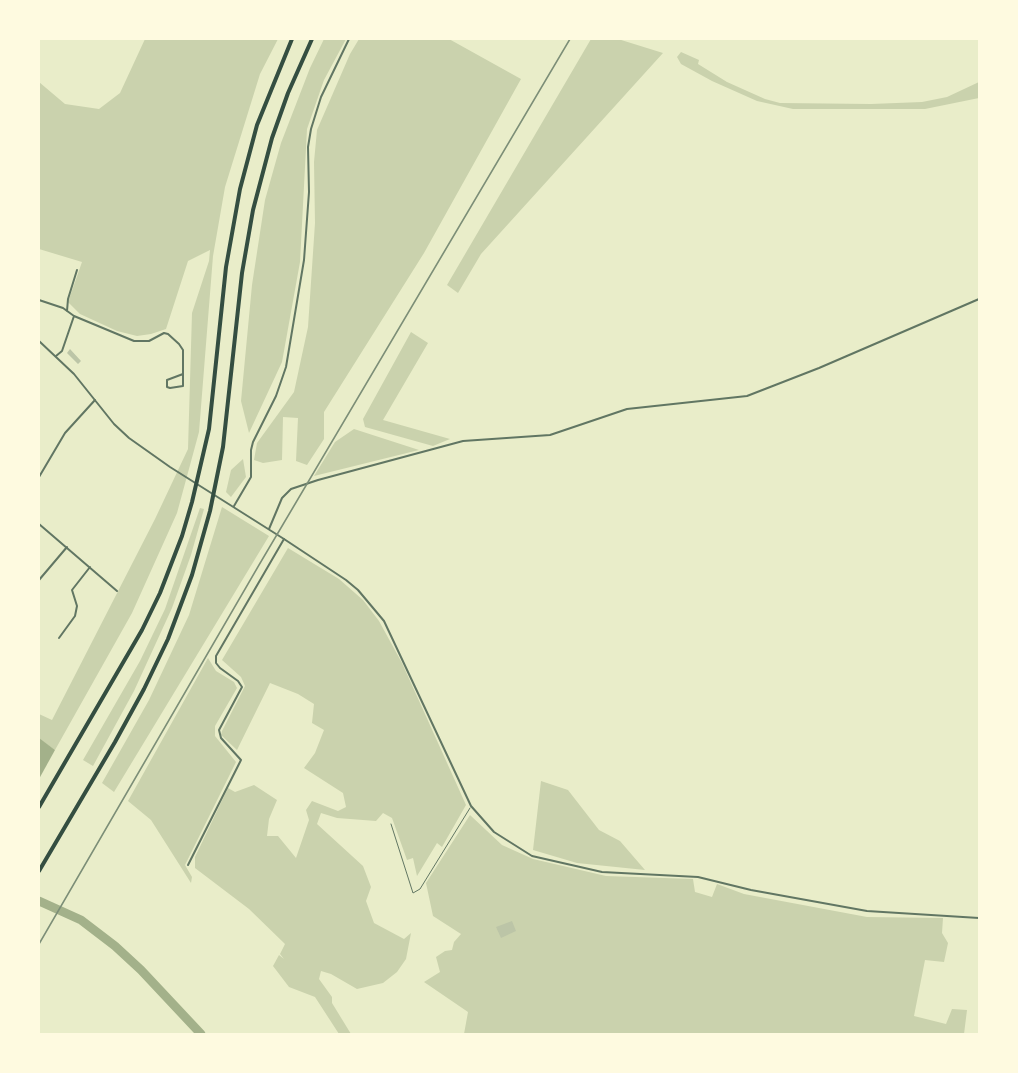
<!DOCTYPE html>
<html>
<head>
<meta charset="utf-8">
<style>
  body { margin:0 }
  #map { position:relative; width:1018px; height:1073px; overflow:hidden; background:#e9edc9; font-family:"Titillium Web",sans-serif }
  canvas { display:block }
  .frame { position:absolute; inset:0; border:40px solid #fefae0; pointer-events:none }
</style>
</head>
<body>
<div id="map">
<canvas width="1018" height="1073"></canvas>
<div class="frame"></div>
</div>
<script>
const ctx = document.querySelector('canvas').getContext('2d');
ctx.lineJoin = 'round';
function fillPath(path, color) {
  ctx.fillStyle = color;
  ctx.fill(path, 'evenodd');
}
function poly(rows) {
  const path = new Path2D();
  for (const r of rows) {
    path.moveTo(r[0], r[1]);
    for (let i = 2; i < r.length; i += 2) path.lineTo(r[i], r[i + 1]);
  }
  return path;
}
function trace(path, color, width, dash) {
  ctx.strokeStyle = color;
  ctx.lineWidth = width;
  ctx.lineCap = dash ? 'butt' : 'round';
  ctx.setLineDash(dash || []);
  ctx.stroke(path);
}
const green = poly([
  [145,39,278,39,260,74,225,187,213,256,199,432,177,513,132,613,55,750,39,739,39,714,52,720,155,519,188,449,192,313,209,261,210,250,188,261,166,329,151,334,137,336,117,331,80,314,68,302,82,262,39,249,39,82,65,104,99,109,120,93],
  [324,39,346,39,324,80,307,129,300,262,282,362,249,433,241,401,252,285,265,200,281,143,310,68],
  [359,39,449,39,521,79,424,253,324,412,324,439,307,465,296,461,298,418,283,417,282,460,263,463,254,460,257,443,294,392,308,327,315,223,314,162,317,130,350,54],
  [591,39,618,39,663,53,481,254,458,293,447,285],
  [681,52,699,60,698,64,727,82,765,99,780,103,871,104,922,102,947,97,979,82,979,98,925,109,793,109,757,101,712,81,681,64,677,57],
  [411,332,428,343,383,420,450,439,433,446,365,427,363,419],
  [354,429,419,450,314,476,335,442],
  [243,459,246,477,231,497,226,492,231,470],
  [222,507,269,536,114,792,102,783,149,700,189,615],
  [200,508,204,509,191,555,172,608,134,691,93,766,83,760,140,661,165,609],
  [288,548,339,579,363,600,379,621,402,663,466,805,442,847,437,843,417,876,413,858,407,860,392,818,383,813,376,821,337,818,321,813,317,824,363,866,371,887,366,901,374,923,404,939,411,933,406,959,397,972,383,983,357,989,331,974,321,971,319,979,332,997,332,1003,351,1034,339,1034,315,997,289,987,273,966,279,955,284,959,280,954,285,944,249,909,195,868,195,857,228,788,235,792,254,785,277,800,269,819,267,836,278,836,296,858,309,820,306,810,312,801,338,811,346,807,343,793,304,768,315,753,324,730,312,723,314,704,298,694,270,683,237,750,221,735,222,731,245,686,241,677,222,660],
  [208,658,216,671,234,682,237,688,215,726,215,736,236,762,185,865,192,877,191,883,151,820,128,801],
  [541,781,568,790,599,830,620,841,645,870,577,863,533,850],
  [470,815,502,845,533,859,606,876,693,879,695,892,712,897,717,884,744,894,867,917,943,918,942,933,948,943,944,962,925,960,914,1016,946,1024,952,1009,967,1010,964,1034,464,1034,468,1012,424,982,440,972,436,957,445,951,452,950,454,942,461,934,433,916,426,883]
]);
const water = poly([
  [39,738,55,750,39,779]
]);
const river = poly([
  [39,901,81,920,115,946,141,970,201,1034]
]);
const building = poly([
  [70,349,81,361,78,364,67,353],
  [512,921,516,931,501,938,496,927]
]);
const service = poly([
  [391,824,413,893,420,889,470,808]
]);
const minor = poly([
  [39,300,63,308,74,316,134,341,149,341,164,333,168,334,179,344,183,350,183,386,170,388,167,387,167,380,183,374],
  [67,311,68,299,77,270],
  [56,356,62,351,74,316],
  [39,477,65,433,95,400],
  [234,506,251,477,251,450,253,442,276,396,286,367,304,260,309,192,308,147,311,129,321,97,349,39],
  [39,524,117,591],
  [269,529,282,498,291,489,318,480,463,441,550,435,627,409,747,396,819,368,979,299],
  [39,580,67,547],
  [59,638,75,616,77,606,72,590,90,567],
  [188,865,241,760,221,738,219,730,242,687,238,681,220,668,216,663,216,656,284,539,346,580,358,590,384,621,471,806,494,832,532,856,602,872,698,877,751,890,867,911,979,918]
]);
const tertiary = poly([
  [39,341,74,374,114,424,129,438,170,467,284,539]
]);
const motorway = poly([
  [39,807,142,630,160,593,182,536,192,502,209,429,226,267,240,189,257,125,292,39],
  [39,871,115,742,144,689,168,639,192,575,210,511,223,447,242,273,253,210,272,138,288,93,312,39]
]);
const rail = poly([
  [39,944,259,565,570,39]
]);
fillPath(green, '#cad2ad');
fillPath(water, '#a3b18a');
trace(river, '#a3b18a', 9);
fillPath(building, '#bcc5a7');
trace(service, '#617663', 1);
trace(minor, '#617663', 2);
trace(tertiary, '#617663', 2);
trace(motorway, '#344e41', 4);
trace(rail, '#7c8e77', 1.5);
</script>
</body>
</html>
